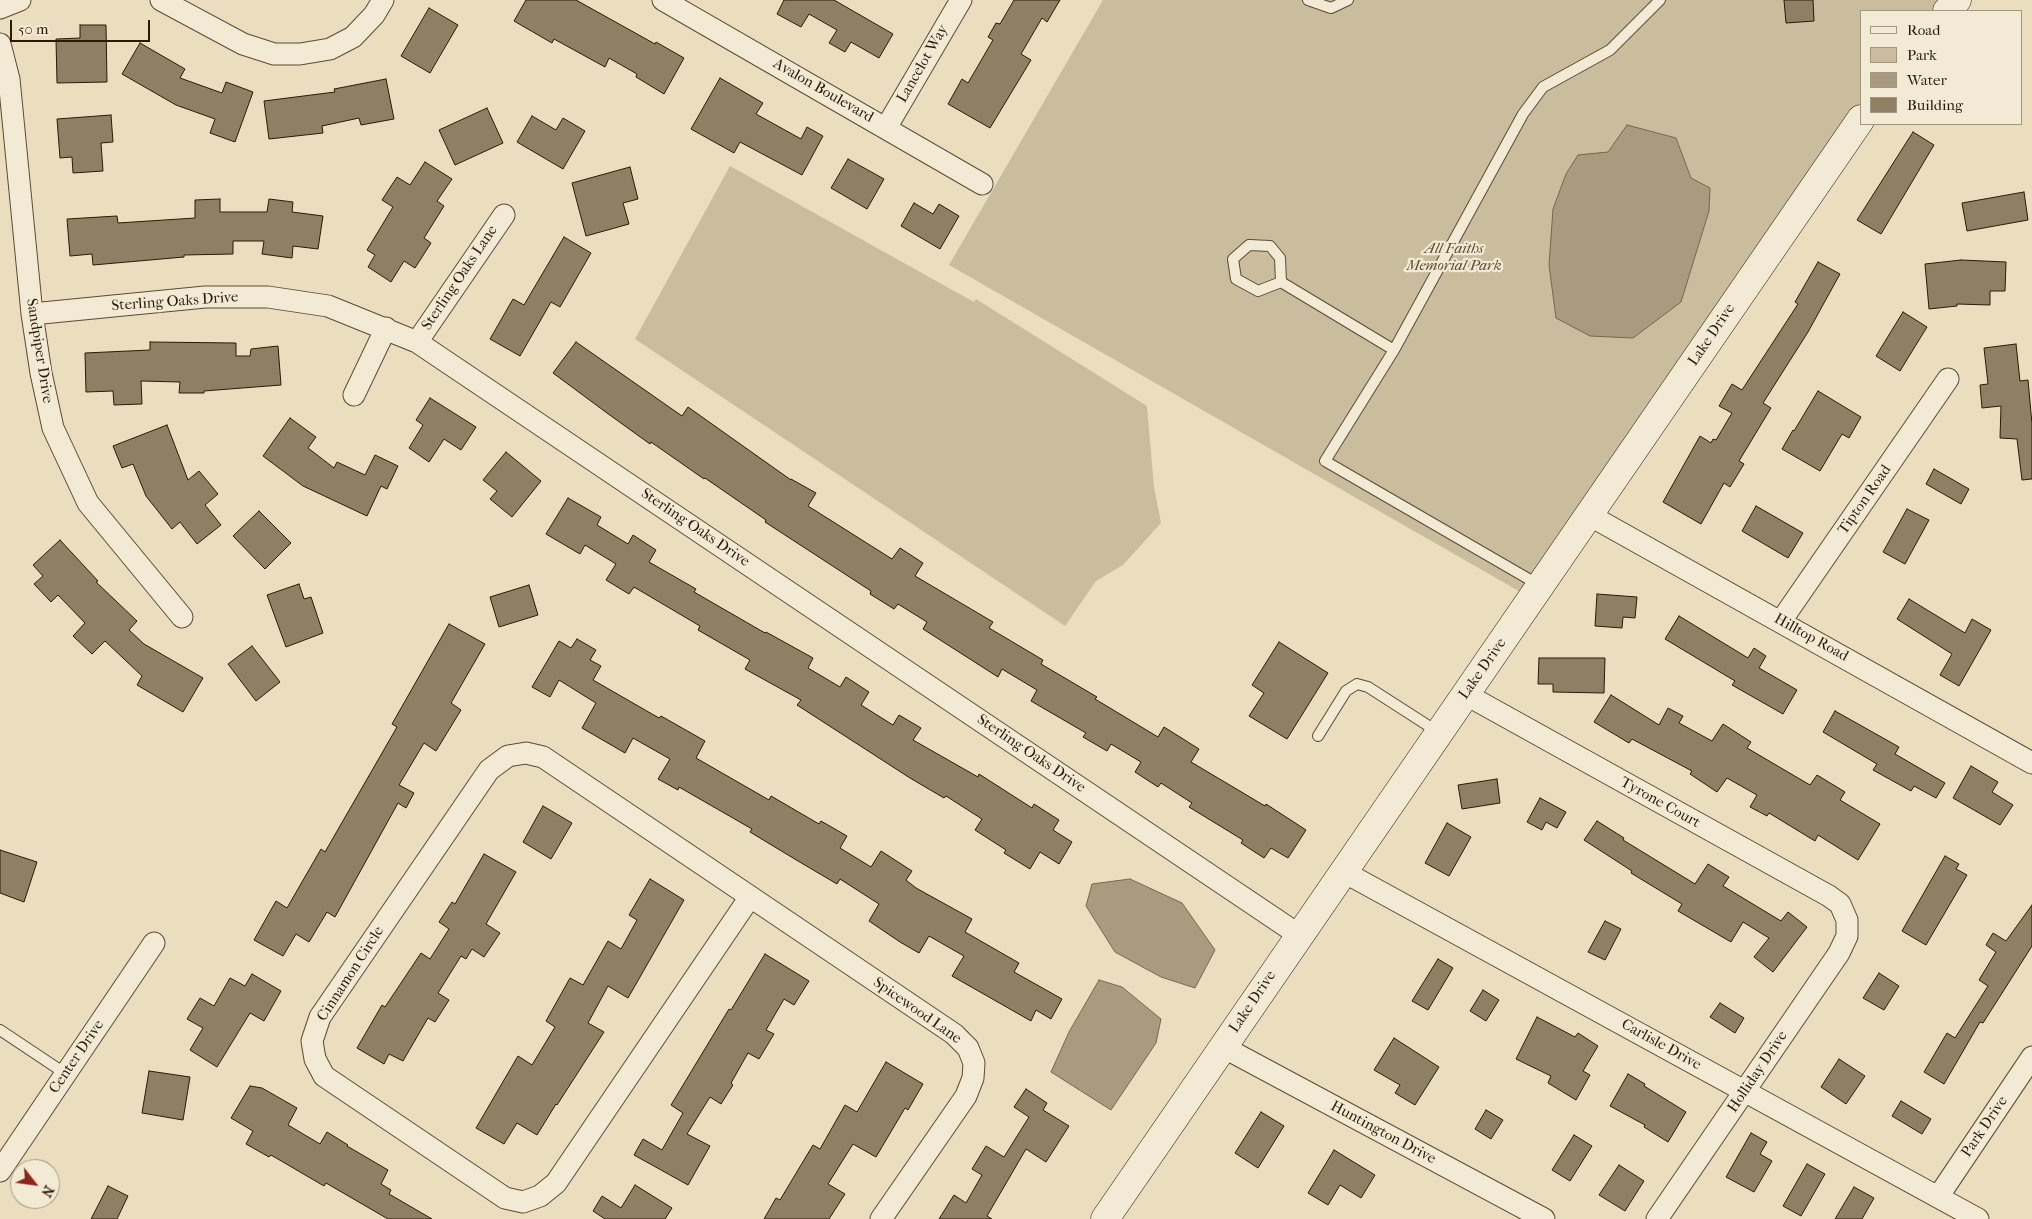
<!DOCTYPE html>
<html>
<head>
<meta charset="utf-8">
<style>
  body { margin:0 }
  #map { position:relative; width:2032px; height:1219px; overflow:hidden; background:#ebdebe; font-family:"IM FELL French Canon",serif }
  canvas { display:block }
  .legend { position:absolute; left:1860px; top:10px; width:162px; height:115px; box-sizing:border-box; background:#f2ead5; border:1px solid #a29781; margin:0; padding:6px 9px; list-style:none; font-size:15px; color:#2a1a04 }
  .legend li { display:flex; align-items:center; gap:10px; height:25px }
  .legend b { width:25px; border:1px solid #a29781 }
  .north { position:absolute; left:10px; top:1159px; width:50px; height:50px; box-sizing:border-box; background:#f2ead5; border:1px solid #a29781; border-radius:50%; rotate:120deg; font-size:14px; font-weight:700; line-height:20px; text-align:center; color:#2a1a04 }
  .north::after { content:''; display:block; margin:auto; width:18px; height:22px; background:#8f2418; clip-path:polygon(50% 0,100% 100%,50% 72%,0 100%) }
  .scale { position:absolute; left:10px; top:20px; width:140px; height:22px; box-sizing:border-box; border:2px solid #2a1a04; border-top:0; padding-left:6px; font-size:15px; line-height:18px; white-space:nowrap; color:#2a1a04; -webkit-text-stroke:4px #f2ead5; paint-order:stroke }
</style>
</head>
<body>
<div id="map">
<canvas width="2032" height="1219"></canvas>
<ul class="legend">
<li><b style="height:6px;background:#f2ead5"></b>Road</li>
<li><b style="height:14px;background:#cabd9e"></b>Park</li>
<li><b style="height:14px;background:#a99b7f"></b>Water</li>
<li><b style="height:14px;background:#8e8065"></b>Building</li>
</ul>
<div class="north">N</div>
<div class="scale">50 m</div>
</div>
<script>
const ctx = document.querySelector('canvas').getContext('2d');
ctx.lineJoin = 'round';
function fillPath(path, color) {
  ctx.fillStyle = color;
  ctx.fill(path, 'evenodd');
}
function poly(rows) {
  const path = new Path2D();
  for (const r of rows) {
    path.moveTo(r[0], r[1]);
    for (let i = 2; i < r.length; i += 2) path.lineTo(r[i], r[i + 1]);
  }
  return path;
}
function trace(path, color, width, dash) {
  ctx.strokeStyle = color;
  ctx.lineWidth = width;
  ctx.lineCap = dash ? 'butt' : 'round';
  ctx.setLineDash(dash || []);
  ctx.stroke(path);
}
function label(font, color, halo, rows, align = 'center') {
  ctx.font = font + ' "IM FELL French Canon",serif';
  ctx.lineWidth = 4.5;
  ctx.setLineDash([]);
  ctx.textBaseline = 'middle';
  ctx.strokeStyle = halo;
  ctx.fillStyle = color;
  for (const [text, x, y, turn = 0] of rows) {
    ctx.save();
    ctx.translate(x, y);
    ctx.rotate((+turn || 0) * Math.PI / 180);
    ctx.textAlign = isNaN(turn) ? turn : align;
    if (halo) ctx.strokeText(text, 0, 0);
    ctx.fillText(text, 0, 0);
    ctx.restore();
  }
}
const green = poly([
  [1103,0,1957,0,1947,11,1861,11,1861,119,1531,598,949,265],
  [730,166,974,302,976,299,1147,406,1154,487,1161,523,1123,565,1096,581,1065,626,635,339]
]);
const water = poly([
  [1627,125,1676,138,1691,178,1710,188,1709,211,1681,302,1633,338,1590,336,1556,318,1549,265,1553,209,1566,174,1578,155,1608,152,1627,125],
  [1130,879,1182,903,1215,950,1195,988,1161,977,1115,952,1086,906,1092,884,1130,879],
  [1099,980,1122,987,1161,1019,1156,1043,1111,1110,1051,1072,1069,1032,1099,980]
]);
const building = poly([
  [526,0,576,0,655,44,656,42,684,58,664,94,636,77,637,74,609,58,605,67,554,39,552,43,514,21,526,0],
  [784,0,834,0,893,34,879,58,851,42,845,52,829,43,837,30,809,14,801,27,777,14,784,0],
  [1014,0,1060,0,1047,22,1042,18,1021,54,1031,60,990,128,948,104,962,79,968,83,993,40,988,37,996,23,1000,24,1014,0],
  [1784,0,1813,0,1814,21,1786,23,1784,0],
  [429,8,458,25,430,73,401,56,429,8],
  [80,25,106,25,107,82,57,83,56,39,80,38,80,25],
  [140,43,185,69,180,78,222,93,226,82,253,92,235,142,210,133,215,119,176,105,122,74,140,43],
  [720,78,763,103,756,114,801,139,807,127,823,136,802,175,740,142,734,153,691,129,720,78],
  [386,79,394,119,361,125,359,118,322,126,323,133,269,139,264,101,335,92,334,89,386,79],
  [487,108,503,143,455,165,439,130,487,108],
  [111,115,113,142,101,143,103,171,73,173,72,157,60,158,57,119,111,115],
  [532,116,556,130,563,118,585,131,563,169,517,142,532,116],
  [1913,132,1934,145,1881,234,1857,220,1913,132],
  [848,159,884,179,867,209,831,188,848,159],
  [425,162,452,179,437,201,444,206,424,238,431,243,415,268,404,261,391,282,368,267,375,255,367,250,393,207,382,200,397,177,410,185,425,162],
  [630,167,638,199,623,203,629,224,586,236,572,183,630,167],
  [2024,192,2028,220,1967,231,1962,203,2024,192],
  [220,199,220,212,267,212,269,199,293,202,292,212,323,216,318,249,293,246,292,258,262,254,264,241,233,241,233,254,184,255,184,257,93,265,92,254,70,256,67,219,117,216,118,223,195,218,195,200,220,199],
  [914,203,933,214,939,204,959,216,940,249,901,226,914,203],
  [564,237,591,253,560,307,551,302,520,356,490,339,513,299,524,305,564,237],
  [1961,260,2006,262,2005,291,1990,291,1990,305,1957,304,1957,306,1929,309,1925,264,1961,260],
  [1818,262,1840,274,1808,332,1763,403,1771,408,1739,461,1744,464,1730,487,1724,483,1701,524,1663,502,1700,436,1711,443,1713,439,1716,440,1732,413,1719,406,1732,384,1742,390,1798,304,1795,302,1818,262],
  [1903,312,1927,327,1900,371,1876,356,1903,312],
  [150,342,236,343,236,356,250,356,251,349,278,346,281,385,204,391,204,393,179,393,180,382,141,381,142,404,114,405,113,391,86,392,85,353,150,350,150,342],
  [576,342,682,416,688,407,791,480,791,479,816,493,808,506,892,559,900,548,923,563,915,576,993,622,989,628,1043,660,1041,664,1097,697,1095,699,1158,737,1164,727,1199,749,1191,762,1265,806,1266,804,1306,830,1288,858,1271,848,1264,858,1241,843,1243,840,1189,807,1192,803,1161,783,1158,787,1135,772,1141,762,1111,744,1107,751,1083,737,1086,733,1031,701,1037,690,1002,669,998,677,923,629,927,622,898,604,894,609,870,594,871,591,765,522,766,520,705,478,704,479,651,442,650,444,607,413,553,373,576,342],
  [2016,344,2020,381,2028,380,2032,424,2032,479,2022,480,2017,439,2000,438,2001,406,1982,408,1980,385,1988,384,1984,348,2016,344],
  [1818,391,1861,417,1849,438,1842,434,1820,471,1782,449,1793,430,1794,431,1818,391],
  [430,398,476,427,461,450,444,439,429,462,409,448,423,425,416,420,430,398],
  [290,418,316,437,308,448,334,468,337,462,365,475,375,455,398,466,387,489,381,486,367,516,303,486,263,456,290,418],
  [167,425,188,480,199,471,218,494,205,505,221,525,197,544,180,522,172,529,146,496,133,464,122,468,113,446,167,425],
  [506,452,541,481,512,517,490,499,497,491,483,480,506,452],
  [1934,469,1969,489,1961,504,1926,484,1934,469],
  [568,498,601,517,597,525,628,544,633,535,656,550,649,562,696,589,694,592,765,633,766,632,813,658,808,668,840,687,846,677,869,692,861,705,893,725,899,715,921,728,913,740,978,777,979,774,1032,808,1034,804,1059,820,1053,830,1072,842,1059,864,1040,852,1030,869,1004,853,1006,850,975,830,982,819,946,796,944,798,910,778,797,705,801,700,745,669,750,660,698,630,700,626,634,587,629,594,606,580,616,564,585,545,580,554,546,534,568,498],
  [1756,506,1803,533,1788,558,1742,531,1756,506],
  [1907,509,1929,520,1905,564,1883,552,1907,509],
  [259,511,291,543,265,569,233,536,259,511],
  [60,540,98,581,96,582,137,621,129,630,144,644,203,678,183,712,137,685,142,676,105,641,92,654,73,636,85,623,58,595,51,602,34,584,43,576,33,565,60,540],
  [299,584,304,599,311,597,323,633,286,647,267,595,299,584],
  [529,585,538,615,499,627,490,597,529,585],
  [1597,594,1637,597,1635,618,1623,617,1622,628,1595,626,1597,594],
  [1909,599,1965,633,1972,619,1991,630,1959,686,1940,675,1952,654,1897,619,1909,599],
  [1679,616,1748,658,1754,648,1766,656,1759,668,1797,690,1783,714,1732,685,1735,681,1665,639,1679,616],
  [449,624,485,644,451,703,461,710,436,751,424,743,399,785,414,793,406,808,398,803,335,917,327,912,309,942,296,934,283,956,254,940,276,901,287,908,321,849,325,852,397,727,392,724,449,624],
  [577,639,596,650,590,660,601,666,593,680,659,718,661,716,705,741,696,758,769,800,771,796,819,824,821,821,847,836,840,848,871,867,881,851,912,871,906,880,916,888,972,919,965,932,1019,963,1014,972,1062,999,1051,1019,1036,1010,1031,1021,952,976,964,956,929,936,919,953,900,942,869,921,879,904,840,879,837,884,798,861,750,832,752,829,679,787,678,790,658,779,670,759,633,738,625,753,582,728,596,703,559,680,550,697,532,687,559,641,571,648,577,639],
  [1279,642,1328,673,1287,739,1249,716,1264,693,1252,685,1279,642],
  [252,646,280,682,256,701,228,664,252,646],
  [1539,658,1605,658,1604,693,1553,692,1553,684,1538,684,1539,658],
  [1611,695,1659,725,1668,708,1683,716,1679,723,1712,741,1723,724,1751,742,1747,748,1810,785,1817,775,1845,792,1840,800,1880,824,1858,860,1818,835,1815,841,1769,813,1767,816,1750,807,1757,795,1727,778,1717,792,1690,774,1692,771,1632,739,1629,743,1594,722,1611,695],
  [1835,711,1899,747,1895,754,1945,783,1936,798,1914,786,1911,791,1873,770,1877,764,1823,732,1835,711],
  [1971,766,1998,782,1992,792,2013,805,2000,825,1953,798,1971,766],
  [1497,779,1500,803,1462,809,1458,785,1497,779],
  [1540,798,1566,812,1557,828,1546,822,1542,830,1527,822,1540,798],
  [543,806,572,823,551,859,523,842,543,806],
  [1597,821,1624,838,1623,840,1695,884,1708,864,1729,877,1723,886,1781,921,1788,912,1807,927,1773,972,1754,957,1769,938,1743,922,1731,942,1678,911,1682,904,1631,873,1632,871,1584,840,1597,821],
  [1447,823,1471,837,1449,876,1425,863,1447,823],
  [0,850,37,862,24,902,0,893,0,850],
  [484,854,516,872,486,924,500,933,484,957,472,949,466,959,461,956,438,993,449,1000,435,1022,428,1018,403,1061,389,1054,384,1064,357,1048,382,1005,385,1007,421,953,430,959,449,929,439,922,452,902,455,904,484,854],
  [1945,856,1959,864,1956,869,1967,875,1926,945,1902,931,1945,856],
  [650,879,684,900,628,998,608,986,588,1023,604,1032,557,1105,556,1104,537,1135,517,1123,504,1144,476,1128,518,1056,532,1065,555,1027,546,1021,570,978,583,985,608,941,621,949,637,920,629,915,650,879],
  [2032,905,2032,946,1983,1023,1980,1022,1944,1084,1924,1072,1947,1033,1955,1038,1988,986,1979,980,1996,952,1986,945,1993,933,2006,941,2032,905],
  [1605,921,1621,929,1605,960,1588,952,1605,921],
  [765,954,809,981,794,1005,784,999,766,1030,774,1034,759,1059,748,1053,731,1083,733,1085,721,1104,710,1097,687,1134,710,1146,688,1185,634,1155,643,1139,662,1150,683,1113,671,1105,729,1009,731,1010,765,954],
  [1438,959,1453,968,1428,1010,1412,1001,1438,959],
  [1879,973,1899,986,1884,1010,1863,998,1879,973],
  [252,974,281,991,264,1021,250,1013,217,1067,190,1050,203,1028,187,1019,200,998,214,1006,230,978,245,986,252,974],
  [1483,990,1499,1000,1486,1021,1470,1011,1483,990],
  [1720,1003,1744,1018,1735,1033,1710,1017,1720,1003],
  [1537,1017,1575,1037,1578,1033,1598,1046,1583,1071,1590,1075,1576,1100,1548,1083,1551,1076,1516,1059,1537,1017],
  [1394,1038,1439,1067,1415,1105,1395,1093,1400,1085,1374,1070,1394,1038],
  [1839,1059,1865,1076,1846,1104,1821,1087,1839,1059],
  [886,1062,923,1084,908,1110,905,1108,876,1157,853,1144,828,1184,845,1194,829,1219,764,1219,776,1198,780,1200,813,1145,820,1149,845,1105,857,1112,886,1062],
  [149,1071,190,1077,183,1120,142,1113,149,1071],
  [1628,1074,1645,1084,1644,1086,1686,1112,1668,1142,1644,1127,1645,1125,1610,1106,1628,1074],
  [250,1086,262,1088,297,1108,288,1125,320,1144,327,1132,348,1145,347,1146,388,1170,381,1184,391,1190,389,1194,432,1219,388,1219,326,1183,324,1186,271,1155,269,1157,246,1144,253,1131,231,1118,250,1086],
  [1026,1089,1047,1103,1043,1110,1069,1126,1046,1162,1026,1149,987,1216,992,1219,939,1219,954,1195,966,1203,982,1175,972,1169,986,1146,1004,1157,1029,1117,1014,1107,1026,1089],
  [1901,1101,1931,1119,1922,1134,1892,1116,1901,1101],
  [1486,1110,1503,1120,1491,1139,1475,1129,1486,1110],
  [1261,1112,1284,1126,1258,1168,1235,1153,1261,1112],
  [1751,1133,1767,1142,1760,1154,1772,1161,1754,1192,1726,1177,1751,1133],
  [1574,1135,1592,1146,1570,1181,1552,1170,1574,1135],
  [1334,1150,1375,1175,1361,1198,1340,1185,1328,1205,1308,1193,1334,1150],
  [1807,1164,1825,1174,1801,1216,1783,1206,1807,1164],
  [1619,1165,1644,1181,1625,1211,1599,1195,1619,1165],
  [635,1185,672,1208,665,1219,605,1219,593,1211,602,1196,621,1208,635,1185],
  [108,1186,128,1196,117,1219,91,1219,108,1186],
  [1854,1187,1874,1198,1862,1219,1835,1219,1854,1187]
]);
const lane = poly([
  [1308,0,1331,8,1348,0],
  [1281,282,1280,258,1270,246,1249,245,1233,259,1236,279,1258,291,1281,282,1394,350,1325,461,1539,585],
  [1394,350,1523,114,1543,87,1610,50,1660,0],
  [1318,736,1346,691,1357,684,1368,687,1438,732],
  [0,1030,66,1074]
]);
const street = poly([
  [161,0,243,44,274,54,300,54,330,49,353,37,374,15,383,0],
  [663,0,982,184],
  [0,8,20,0],
  [0,44,9,79,32,314,41,373,53,428,88,503,182,617],
  [886,128,961,0],
  [32,314,205,297,268,297,328,306,417,342,1299,935],
  [417,342,504,215],
  [354,395,386,328],
  [1589,515,2032,763],
  [1781,621,1948,379],
  [1465,694,1829,896,1840,904,1847,920,1847,936,1839,953,1657,1219],
  [1344,872,1978,1219],
  [750,897,556,1183,540,1196,523,1202,505,1198,324,1076,315,1059,312,1041,320,1017,489,770,508,756,526,753,543,757,954,1034,968,1048,974,1063,973,1078,966,1096,881,1219],
  [1223,1047,1544,1219],
  [0,1171,154,943],
  [1938,1197,2032,1057]
]);
const secondary = poly([
  [1947,11,1957,0],
  [1105,1219,1861,119]
]);
const streetNames = [
  ["Lancelot Way",923,64,-60],
  ["Avalon Boulevard",823,91,30],
  ["Sterling Oaks Lane",460,278,-56],
  ["Sterling Oaks Drive",175,302,-4],
  ["Lake Drive",1712,335,-56],
  ["Sandpiper Drive",39,351,81],
  ["Tipton Road",1865,500,-55],
  ["Sterling Oaks Drive",695,528,34],
  ["Hilltop Road",1811,638,29],
  ["Lake Drive",1483,669,-55],
  ["Sterling Oaks Drive",1031,754,34],
  ["Tyrone Court",1660,803,29],
  ["Cinnamon Circle",351,974,-57],
  ["Lake Drive",1253,1002,-56],
  ["Spicewood Lane",917,1011,35],
  ["Carlisle Drive",1661,1045,29],
  ["Center Drive",77,1057,-56],
  ["Holliday Drive",1758,1072,-56],
  ["Park Drive",1985,1127,-56],
  ["Huntington Drive",1383,1133,28]
];
const parkNames = [
  ["All Faiths",1454,249],
  ["Memorial Park",1454,266]
];
fillPath(green, '#cabd9e');
fillPath(water, '#a99b7f');
trace(water, '#76674e', 1);
fillPath(building, '#8e8065');
trace(building, '#2a1a04', 1);
trace(lane, '#5a4b32', 12);
trace(street, '#5a4b32', 23);
trace(secondary, '#2a1a04', 29);
trace(lane, '#f2ead5', 10);
trace(street, '#f2ead5', 21);
trace(secondary, '#f2ead5', 28);
label('15px', '#2a1a04', '#f2ead5', streetNames);
label('italic 15px', '#5a4b32', '#f2ead5', parkNames);
</script>
</body>
</html>
